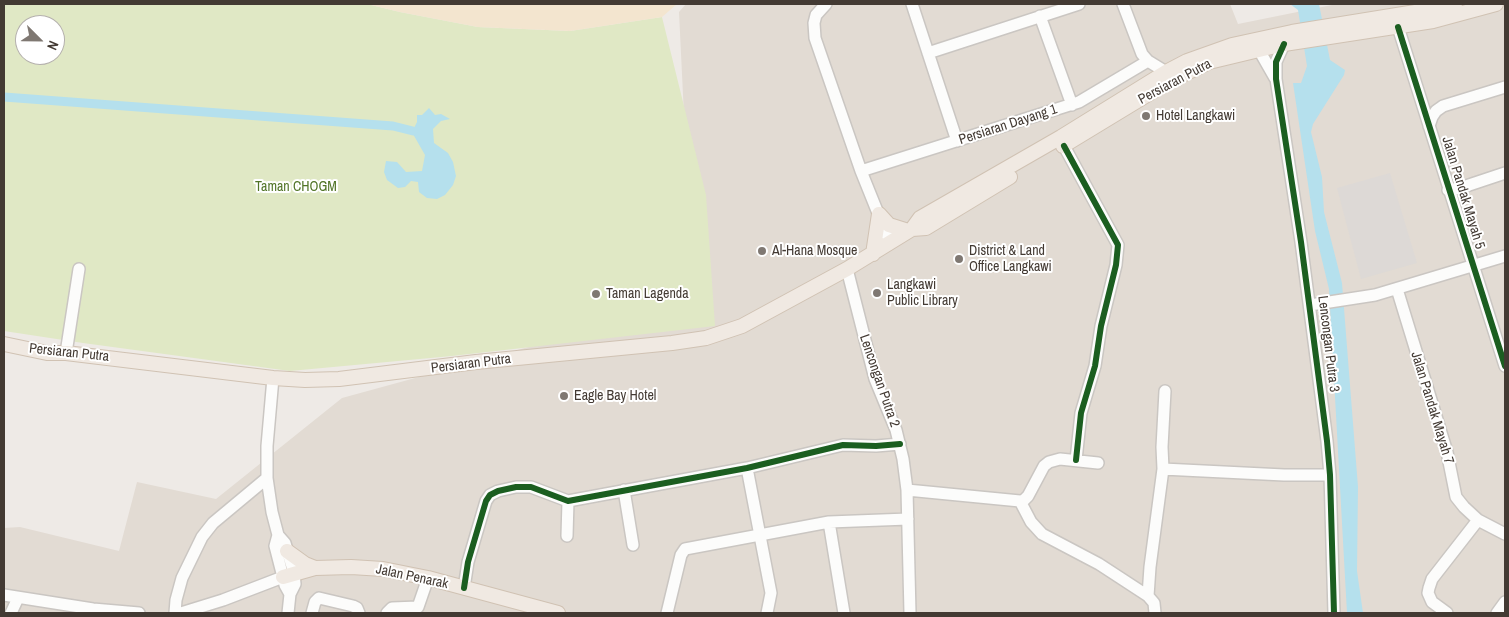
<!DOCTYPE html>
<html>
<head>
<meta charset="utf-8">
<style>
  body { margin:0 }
  #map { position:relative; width:1509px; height:617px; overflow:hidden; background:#eeeae6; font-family:"Archivo Narrow",sans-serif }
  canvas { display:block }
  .frame { position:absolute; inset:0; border:5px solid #433a33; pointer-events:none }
  .north { position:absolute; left:15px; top:15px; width:50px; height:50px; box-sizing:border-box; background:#fff; border:1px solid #b4b0ad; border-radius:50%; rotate:113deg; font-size:14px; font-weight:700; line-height:20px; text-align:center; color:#433a33 }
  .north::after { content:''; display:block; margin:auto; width:18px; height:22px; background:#7f7872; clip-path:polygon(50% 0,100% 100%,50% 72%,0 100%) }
</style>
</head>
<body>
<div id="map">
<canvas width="1509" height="617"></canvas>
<div class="frame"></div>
<div class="north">N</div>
</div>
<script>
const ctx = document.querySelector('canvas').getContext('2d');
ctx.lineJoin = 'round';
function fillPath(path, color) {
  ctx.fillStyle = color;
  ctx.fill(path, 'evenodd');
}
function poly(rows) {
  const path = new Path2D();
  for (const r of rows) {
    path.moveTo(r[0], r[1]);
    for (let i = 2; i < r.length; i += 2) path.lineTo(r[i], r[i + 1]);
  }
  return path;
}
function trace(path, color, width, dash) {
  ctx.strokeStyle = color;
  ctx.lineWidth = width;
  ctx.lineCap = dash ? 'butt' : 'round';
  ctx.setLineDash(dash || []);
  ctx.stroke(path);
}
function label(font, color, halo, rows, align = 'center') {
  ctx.font = font + ' "Archivo Narrow",sans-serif';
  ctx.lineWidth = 4;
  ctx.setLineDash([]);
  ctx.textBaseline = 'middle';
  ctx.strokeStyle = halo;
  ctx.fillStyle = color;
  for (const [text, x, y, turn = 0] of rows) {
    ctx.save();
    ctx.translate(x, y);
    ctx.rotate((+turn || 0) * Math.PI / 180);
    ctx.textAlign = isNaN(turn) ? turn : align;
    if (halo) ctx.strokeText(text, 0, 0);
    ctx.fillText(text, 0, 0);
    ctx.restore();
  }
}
const residential = poly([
  [686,4,1230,4,1238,24,1337,4,1505,4,1505,613,4,613,4,528,20,527,119,551,137,482,216,499,342,398,693,302,679,12]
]);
const green = poly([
  [4,4,367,4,400,12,478,27,570,31,662,17,706,195,715,326,452,356,290,371,83,343,4,331],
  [25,25,55,25,55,55,25,55]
]);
const sand = poly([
  [367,4,677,4,662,17,570,31,478,27,400,12]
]);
const parking = poly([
  [1390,173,1417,263,1361,279,1337,188]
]);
const water = poly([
  [1290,4,1319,4,1330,60,1345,70,1344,75,1313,124,1311,132,1322,177,1324,212,1342,283,1358,487,1357,571,1363,613,1347,613,1329,289,1315,231,1293,83,1301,83,1307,66,1298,10],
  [429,108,435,115,441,114,450,119,441,121,433,129,434,143,448,153,453,162,456,176,453,185,445,195,437,199,427,198,419,192,418,182,411,181,405,187,398,188,387,180,384,172,386,161,397,162,406,172,422,171,425,155,413,134,414,128,417,122,417,115,422,115]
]);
const canal = poly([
  [4,97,393,126,413,131]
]);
const minor = poly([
  [826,4,816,15,814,23,815,38,861,171,890,243],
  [912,4,957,141],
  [1123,4,1142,54,1148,61,1166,72],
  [1040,16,1072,105],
  [1398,27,1505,366],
  [1284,44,1276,62,1276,79,1301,242,1327,441,1330,475,1334,613],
  [1259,50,1275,78],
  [928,53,1079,4],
  [1429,126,1432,117,1436,111,1443,106,1505,87],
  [1064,146,1118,245,1116,265,1101,326,1095,366,1081,413,1076,460],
  [861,171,1079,102,1148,61],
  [1448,190,1460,188,1505,173],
  [847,269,875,379,896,430,903,459,907,490,910,613],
  [1397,289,1447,452,1456,497,1464,507,1478,520,1432,579,1429,588,1428,593,1432,602,1447,613],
  [1310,305,1375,295,1505,256],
  [66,353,79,269],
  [273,378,267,446,267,478,272,512,278,535,285,543,294,573,295,584,290,594,288,613],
  [747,468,771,593,767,613],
  [1163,469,1284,475,1330,475],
  [624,490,633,545],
  [907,490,1020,501,1024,500,1028,496,1044,466,1049,462,1060,459,1098,463],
  [1020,501,1031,522,1042,534,1099,564,1148,596,1154,603,1155,613],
  [1478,520,1505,534],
  [829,522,844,613],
  [278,535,275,546,285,585,290,594],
  [567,536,568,501],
  [464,588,468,562,486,501,490,495,498,491,516,487,531,487,568,501,747,468,843,445,876,446,900,444],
  [4,595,93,609,139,613],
  [1148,596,1150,567,1163,469,1162,447,1165,391],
  [11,613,18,598],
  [175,613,176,600,182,578,202,537,213,523,267,478],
  [181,613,223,600,283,577],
  [312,613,315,602,319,598,353,606,357,608,359,613],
  [387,613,392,608,418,607,428,578],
  [667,613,681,555,685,549,829,522,908,519],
  [1497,613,1505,602]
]);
const major = poly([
  [1063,146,1170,81,1209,62,1284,44,1433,21,1496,4],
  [879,214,889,225,908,231],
  [912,229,926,228,1010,177],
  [873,254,879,214],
  [4,344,47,353,66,353,273,378,305,380,339,379,476,362,672,343,706,338,742,326,847,269,912,229,920,218,1061,137,1166,72,1187,61,1232,45,1292,32,1434,9,1455,4],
  [287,551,305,564,315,568],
  [283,577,315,568,351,567,383,569,428,578,558,613]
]);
const cycleway = poly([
  [1398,27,1505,366],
  [1284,44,1276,62,1276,79,1301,242,1327,441,1330,475,1334,613],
  [1064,146,1118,245,1116,265,1101,326,1095,366,1081,413,1076,460],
  [464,588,468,562,486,501,490,495,498,491,516,487,531,487,568,501,747,468,843,445,876,446,900,444]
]);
const markers = [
  [1146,116,5,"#7f7872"],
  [762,251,5,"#7f7872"],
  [959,259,5,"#7f7872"],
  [877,293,5,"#7f7872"],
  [596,294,5,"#7f7872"],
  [564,396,5,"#7f7872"]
];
const streetNames = [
  ["Persiaran Putra",1175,82,-28],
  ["Persiaran Dayang 1",1008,125,-18],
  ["Jalan Pandak Mayah 5",1463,193,73],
  ["Lencongan Putra 3",1328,344,83],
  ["Persiaran Putra",69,353,6],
  ["Persiaran Putra",471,364,-7],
  ["Lencongan Putra 2",879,381,71],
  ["Jalan Pandak Mayah 7",1432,408,73],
  ["Jalan Penarak",412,577,12]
];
const poiNames = [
  ["Hotel Langkawi",1156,116],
  ["Al-Hana Mosque",772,251],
  ["District & Land",969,251],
  ["Office Langkawi",969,267],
  ["Langkawi",887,285],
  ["Public Library",887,301],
  ["Taman Lagenda",606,294],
  ["Eagle Bay Hotel",574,396]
];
const parkNames = [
  ["Taman CHOGM",296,187]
];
fillPath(residential, '#e2dbd3');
fillPath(green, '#e0e8c5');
fillPath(sand, '#f3e5cf');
fillPath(parking, '#ddd9d6');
fillPath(water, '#b5e0ed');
trace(canal, '#b5e0ed', 9);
trace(minor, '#cac6c2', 14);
trace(major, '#d0c2b3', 16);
trace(minor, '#fcfcfb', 11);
trace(major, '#f0e9e2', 14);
trace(cycleway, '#1b5e20', 6);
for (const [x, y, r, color] of markers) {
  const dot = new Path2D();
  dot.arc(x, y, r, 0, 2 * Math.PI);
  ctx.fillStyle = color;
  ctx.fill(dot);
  trace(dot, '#fff', 2);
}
label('14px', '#433a33', '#fff', streetNames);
label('14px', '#433a33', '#fff', poiNames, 'left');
label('14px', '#517427', '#fff', parkNames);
</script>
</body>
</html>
